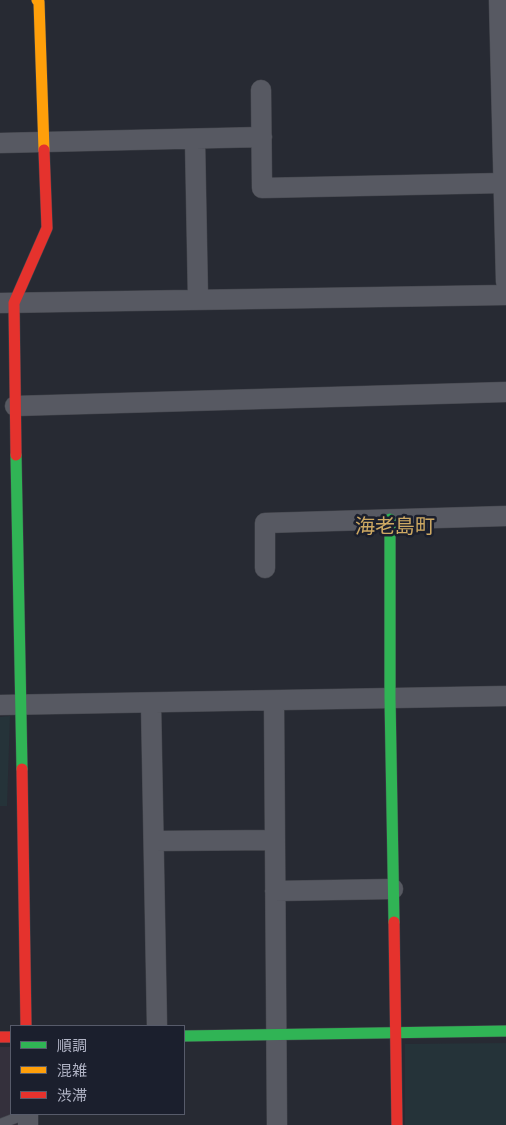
<!DOCTYPE html>
<html>
<head>
<meta charset="utf-8">
<style>
  body { margin:0 }
  #map { position:relative; width:506px; height:1125px; overflow:hidden; background:#272a33; font-family:"Space Grotesk","Noto Sans JP",sans-serif }
  canvas { display:block }
  .legend { position:absolute; left:10px; top:1025px; width:175px; height:90px; box-sizing:border-box; background:#1b1f2d; border:1px solid #575b6a; margin:0; padding:6px 9px; list-style:none; font-size:15px; color:#b1b4c5 }
  .legend li { display:flex; align-items:center; gap:10px; height:25px }
  .legend b { width:25px; border:1px solid #575b6a }
</style>
</head>
<body>
<div id="map">
<canvas width="506" height="1125"></canvas>
<ul class="legend">
<li><b style="height:6px;background:#30b455"></b>順調</li>
<li><b style="height:6px;background:#ff9f0a"></b>混雑</li>
<li><b style="height:6px;background:#e5322d"></b>渋滞</li>
</ul>
</div>
<script>
const ctx = document.querySelector('canvas').getContext('2d');
ctx.lineJoin = 'round';
function fillPath(path, color) {
  ctx.fillStyle = color;
  ctx.fill(path, 'evenodd');
}
function poly(rows) {
  const path = new Path2D();
  for (const r of rows) {
    path.moveTo(r[0], r[1]);
    for (let i = 2; i < r.length; i += 2) path.lineTo(r[i], r[i + 1]);
  }
  return path;
}
function trace(path, color, width, dash) {
  ctx.strokeStyle = color;
  ctx.lineWidth = width;
  ctx.lineCap = dash ? 'butt' : 'round';
  ctx.setLineDash(dash || []);
  ctx.stroke(path);
}
function label(font, color, halo, rows, align = 'center') {
  ctx.font = font + ' "Space Grotesk","Noto Sans JP",sans-serif';
  ctx.lineWidth = 5;
  ctx.setLineDash([]);
  ctx.textBaseline = 'middle';
  ctx.strokeStyle = halo;
  ctx.fillStyle = color;
  for (const [text, x, y, turn = 0] of rows) {
    ctx.save();
    ctx.translate(x, y);
    ctx.rotate((+turn || 0) * Math.PI / 180);
    ctx.textAlign = isNaN(turn) ? turn : align;
    if (halo) ctx.strokeText(text, 0, 0);
    ctx.fillText(text, 0, 0);
    ctx.restore();
  }
}
const medical = poly([
  [0,1047,11,1047,11,1114,16,1114,17,1125,0,1125]
]);
const green = poly([
  [10,716,7,806,0,806,0,717],
  [506,1043,506,1125,405,1125,405,1044]
]);
const lane = poly([
  [0,1124,26,1114]
]);
const street = poly([
  [499,0,506,282],
  [261,90,262,188,504,183],
  [195,140,198,299],
  [0,143,262,137],
  [0,303,506,295],
  [15,406,506,392],
  [265,568,265,523,506,516],
  [274,701,277,1125],
  [151,703,157,1026],
  [0,705,506,696],
  [154,841,275,840],
  [275,891,393,889],
  [28,1114,28,1125]
]);
const fast = poly([
  [16,455,22,769],
  [390,519,390,698,394,922],
  [184,1036,506,1031]
]);
const slow = poly([
  [37,0,39,2,44,150]
]);
const jam = poly([
  [16,455,14,303,47,228,44,150],
  [22,769,26,1026],
  [394,922,397,1125],
  [0,1037,11,1037]
]);
const neighbourhoodNames = [
  ["海老島町",395,528]
];
fillPath(medical, '#34303c');
fillPath(green, '#253339');
trace(lane, '#43454c', 11);
trace(street, '#43454c', 21);
trace(fast, '#43454c', 12);
trace(slow, '#43454c', 12);
trace(jam, '#43454c', 12);
trace(lane, '#575962', 10);
trace(street, '#575962', 20);
trace(fast, '#30b455', 11);
trace(slow, '#ff9f0a', 11);
trace(jam, '#e5322d', 11);
label('20px', '#cea963', '#1b1f2d', neighbourhoodNames);
</script>
</body>
</html>
